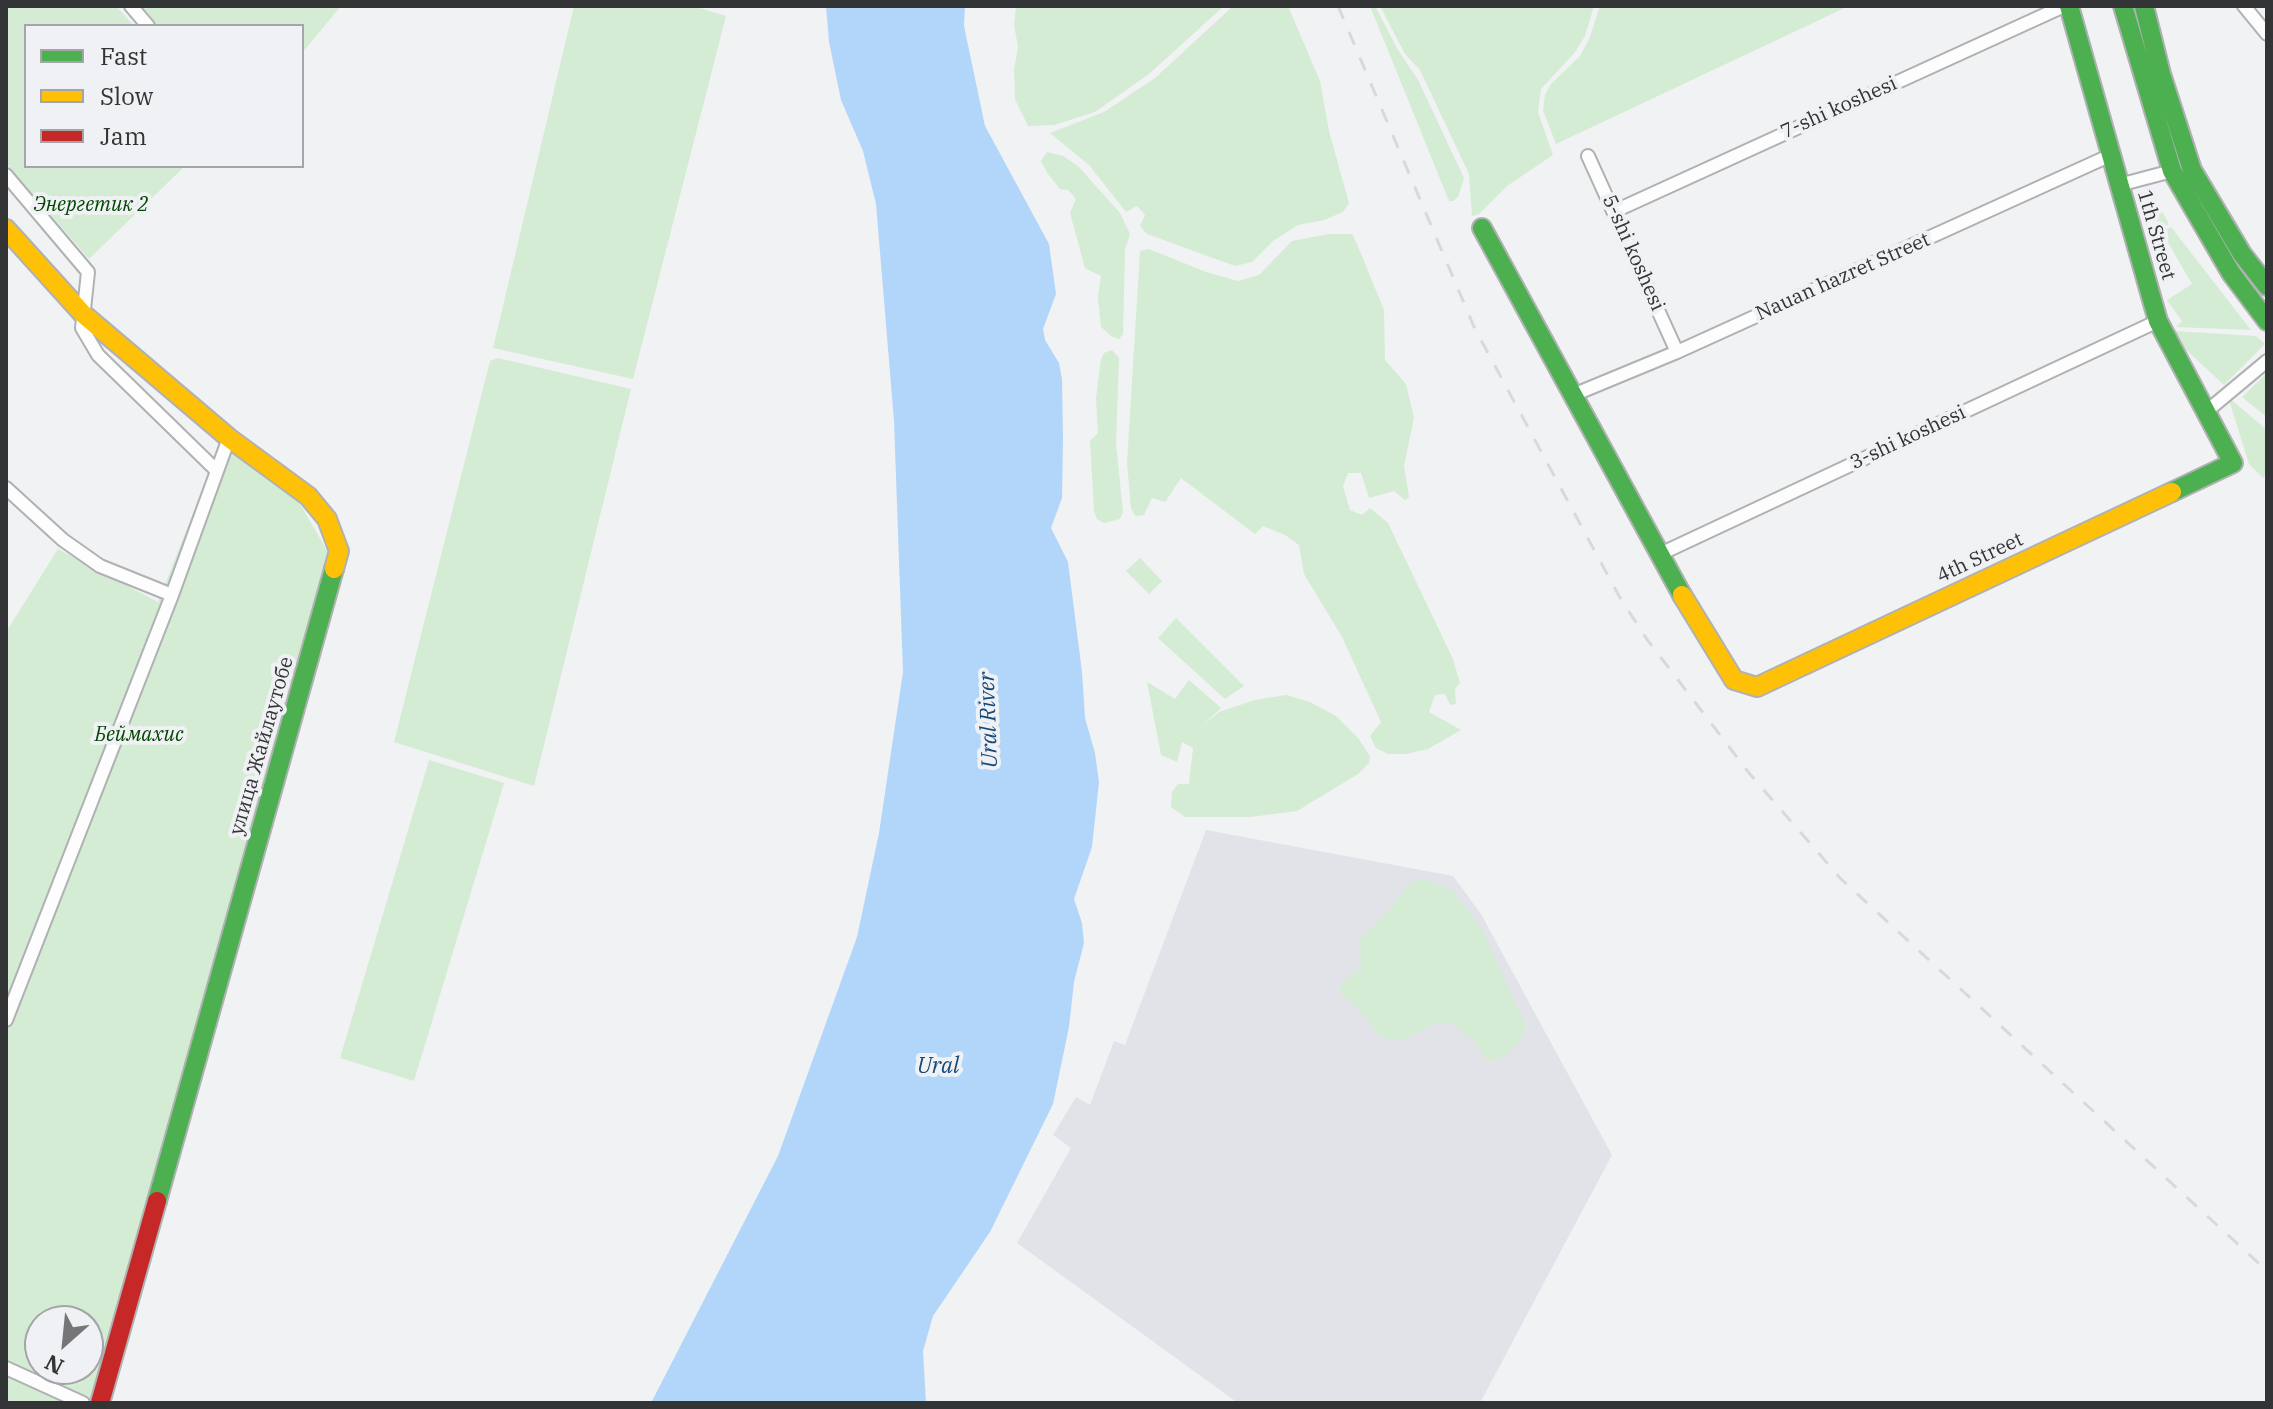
<!DOCTYPE html>
<html>
<head>
<meta charset="utf-8">
<style>
  body { margin:0 }
  #map { position:relative; width:2273px; height:1409px; overflow:hidden; background:#f1f2f3; font-family:"IBM Plex Serif",serif }
  canvas { display:block }
  .frame { position:absolute; inset:0; border:8px solid #333435; pointer-events:none }
  .legend { position:absolute; left:24px; top:24px; width:280px; height:144px; box-sizing:border-box; background:#f0f1f4; border:2px solid #a4a5a8; margin:0; padding:10px 14px; list-style:none; font-size:24px; color:#333435 }
  .legend li { display:flex; align-items:center; gap:16px; height:40px }
  .legend b { width:40px; border:2px solid #a4a5a8 }
  .north { position:absolute; left:24px; top:1305px; width:80px; height:80px; box-sizing:border-box; background:#f0f1f4; border:2px solid #a4a5a8; border-radius:50%; rotate:207deg; font-size:22px; font-weight:700; line-height:32px; text-align:center; color:#333435 }
  .north::after { content:''; display:block; margin:auto; width:28px; height:36px; background:#767678; clip-path:polygon(50% 0,100% 100%,50% 72%,0 100%) }
</style>
</head>
<body>
<div id="map">
<canvas width="2273" height="1409"></canvas>
<div class="frame"></div>
<ul class="legend">
<li><b style="height:10px;background:#4caf50"></b>Fast</li>
<li><b style="height:10px;background:#ffc107"></b>Slow</li>
<li><b style="height:10px;background:#c62828"></b>Jam</li>
</ul>
<div class="north">N</div>
</div>
<script>
const ctx = document.querySelector('canvas').getContext('2d');
ctx.lineJoin = 'round';
function fillPath(path, color) {
  ctx.fillStyle = color;
  ctx.fill(path, 'evenodd');
}
function poly(rows) {
  const path = new Path2D();
  for (const r of rows) {
    path.moveTo(r[0], r[1]);
    for (let i = 2; i < r.length; i += 2) path.lineTo(r[i], r[i + 1]);
  }
  return path;
}
function trace(path, color, width, dash) {
  ctx.strokeStyle = color;
  ctx.lineWidth = width;
  ctx.lineCap = dash ? 'butt' : 'round';
  ctx.setLineDash(dash || []);
  ctx.stroke(path);
}
function label(font, color, halo, rows, align = 'center') {
  ctx.font = font + ' "IBM Plex Serif",serif';
  ctx.lineWidth = 8;
  ctx.setLineDash([]);
  ctx.textBaseline = 'middle';
  ctx.strokeStyle = halo;
  ctx.fillStyle = color;
  for (const [text, x, y, turn = 0] of rows) {
    ctx.save();
    ctx.translate(x, y);
    ctx.rotate((+turn || 0) * Math.PI / 180);
    ctx.textAlign = isNaN(turn) ? turn : align;
    if (halo) ctx.strokeText(text, 0, 0);
    ctx.fillText(text, 0, 0);
    ctx.restore();
  }
}
const built = poly([
  [1206,830,1453,876,1481,914,1612,1155,1480,1403,1238,1403,1017,1243,1071,1148,1053,1135,1076,1097,1090,1105,1114,1041,1125,1045]
]);
const green = poly([
  [6,6,116,6,134,26,26,26,26,166,185,166,89,259,6,163],
  [139,6,341,6,302,53,302,26,157,26],
  [574,6,693,6,726,16,633,379,493,348],
  [1016,6,1224,6,1149,74,1095,112,1054,125,1028,126,1015,99,1014,70,1018,47,1014,25],
  [1233,6,1288,6,1320,81,1329,131,1349,203,1343,212,1324,220,1298,225,1273,241,1252,262,1235,266,1147,234,1140,226,1145,215,1137,206,1126,212,1089,165,1050,133,1104,112,1155,78],
  [1370,6,1375,6,1398,50,1418,80,1464,178,1458,197,1453,201,1449,201],
  [1380,6,1594,6,1585,36,1575,52,1541,89,1538,112,1553,155,1507,186,1479,214,1472,216,1469,174,1420,70,1405,54],
  [1600,6,1849,6,1556,144,1543,110,1545,95,1551,84,1580,56,1590,37],
  [1047,152,1063,156,1078,166,1120,213,1130,234,1125,250,1123,334,1119,339,1111,336,1101,327,1098,297,1101,276,1085,268,1070,213,1076,199,1068,190,1060,189,1048,174,1041,161],
  [2153,195,2169,224,2160,229,2144,200],
  [2171,227,2251,330,2176,327,2182,321,2167,300,2192,284,2162,232],
  [1329,234,1352,234,1357,244,1384,310,1385,360,1406,384,1414,418,1404,466,1409,497,1405,500,1394,491,1369,498,1361,473,1348,473,1343,486,1350,510,1362,515,1370,508,1388,523,1453,659,1460,683,1455,689,1456,704,1450,705,1445,694,1435,695,1429,712,1461,730,1428,749,1406,754,1388,754,1376,748,1370,736,1381,722,1342,637,1304,574,1299,545,1285,535,1263,526,1255,534,1181,478,1165,502,1152,498,1144,515,1135,516,1131,508,1127,463,1140,251,1149,249,1206,272,1238,281,1259,275,1292,241],
  [2174,331,2256,336,2265,344,2224,385,2181,345],
  [1112,350,1119,358,1116,444,1123,512,1120,519,1104,523,1097,519,1094,511,1090,441,1098,433,1096,398,1101,359,1104,353],
  [498,358,631,389,534,786,394,742,490,361],
  [2267,373,2267,417,2242,397],
  [2228,397,2267,430,2267,472,2263,478,2249,464],
  [220,445,295,495,329,554,94,1403,6,1403,6,632,58,549,158,602],
  [40,1321,88,1321,88,1369,40,1369],
  [1140,558,1162,581,1149,594,1126,571],
  [1176,618,1244,686,1225,699,1158,638],
  [1189,680,1221,708,1201,727,1219,712,1255,700,1286,695,1310,702,1336,716,1358,738,1370,756,1369,763,1358,774,1297,811,1250,817,1185,817,1171,807,1172,792,1178,784,1189,784,1193,748,1182,742,1177,762,1161,755,1147,682,1175,699],
  [429,760,504,783,414,1081,340,1058],
  [1425,879,1452,890,1484,933,1525,1025,1522,1037,1514,1048,1501,1058,1487,1061,1475,1042,1453,1024,1437,1022,1412,1036,1398,1041,1381,1037,1352,1002,1342,997,1340,984,1361,968,1360,938,1383,917,1412,881]
]);
const water = poly([
  [826,6,965,6,964,26,985,126,1049,244,1056,294,1043,329,1045,340,1059,363,1062,379,1063,439,1062,498,1051,528,1068,562,1082,672,1085,718,1095,753,1099,782,1092,847,1074,899,1082,923,1084,943,1074,982,1069,1027,1053,1104,990,1232,933,1316,923,1351,926,1403,651,1403,778,1156,857,937,879,833,903,672,894,421,876,204,863,151,841,100,829,42]
]);
const street = poly([
  [131,6,148,26],
  [2244,6,2267,34],
  [1588,156,1677,352],
  [6,175,88,272,82,328,98,355,217,471],
  [2119,185,2172,171],
  [1615,211,2064,6],
  [1573,395,1677,352,2111,155],
  [2207,411,2267,361],
  [6,488,63,540,100,566,172,595],
  [1658,555,2158,321],
  [6,1020,172,595,229,438],
  [6,1368,83,1403]
]);
const fast = poly([
  [2069,6,2158,321,2233,463,2172,492],
  [2123,6,2172,171,2231,273,2267,321],
  [2144,6,2161,74,2192,170,2242,254,2267,286],
  [1482,228,1682,595],
  [157,1201,334,569]
]);
const slow = poly([
  [6,229,83,314,229,438,308,496,327,519,339,551,334,569],
  [1682,595,1734,680,1757,687,2172,492]
]);
const jam = poly([
  [100,1403,157,1201]
]);
const rail = poly([
  [1338,6,1475,329,1619,596,1646,638,1749,773,1841,879,2267,1271]
]);
const streetNames = [
  ["7-shi koshesi",1839,108,-24],
  ["1th Street",2156,235,74],
  ["5-shi koshesi",1633,253,66],
  ["Nauan hazret Street",1843,277,-24],
  ["3-shi koshesi",1908,438,-25],
  ["4th Street",1980,558,-25],
  ["улица Жайлаутобе",262,746,-74]
];
const parkNames = [
  ["Энергетик 2",91,205],
  ["Беймахис",139,735]
];
const waterNames = [
  ["Ural River",989,720,-92],
  ["Ural",938,1067]
];
fillPath(built, '#e1e3e9');
fillPath(green, '#d4ecd3');
fillPath(water, '#b2d6fa');
trace(street, '#b0b1b2', 16);
trace(fast, '#b0b1b2', 22);
trace(slow, '#b0b1b2', 22);
trace(jam, '#b0b1b2', 22);
trace(street, '#fdfdfd', 12);
trace(fast, '#4caf50', 18);
trace(slow, '#ffc107', 18);
trace(jam, '#c62828', 18);
trace(rail, '#d9d9da', 3, [14, 14]);
label('20px', '#333435', '#f0f1f4', streetNames);
label('italic 20px', '#004700', '#f0f1f4', parkNames);
label('italic 22px', '#134978', '#f0f1f4', waterNames);
</script>
</body>
</html>
